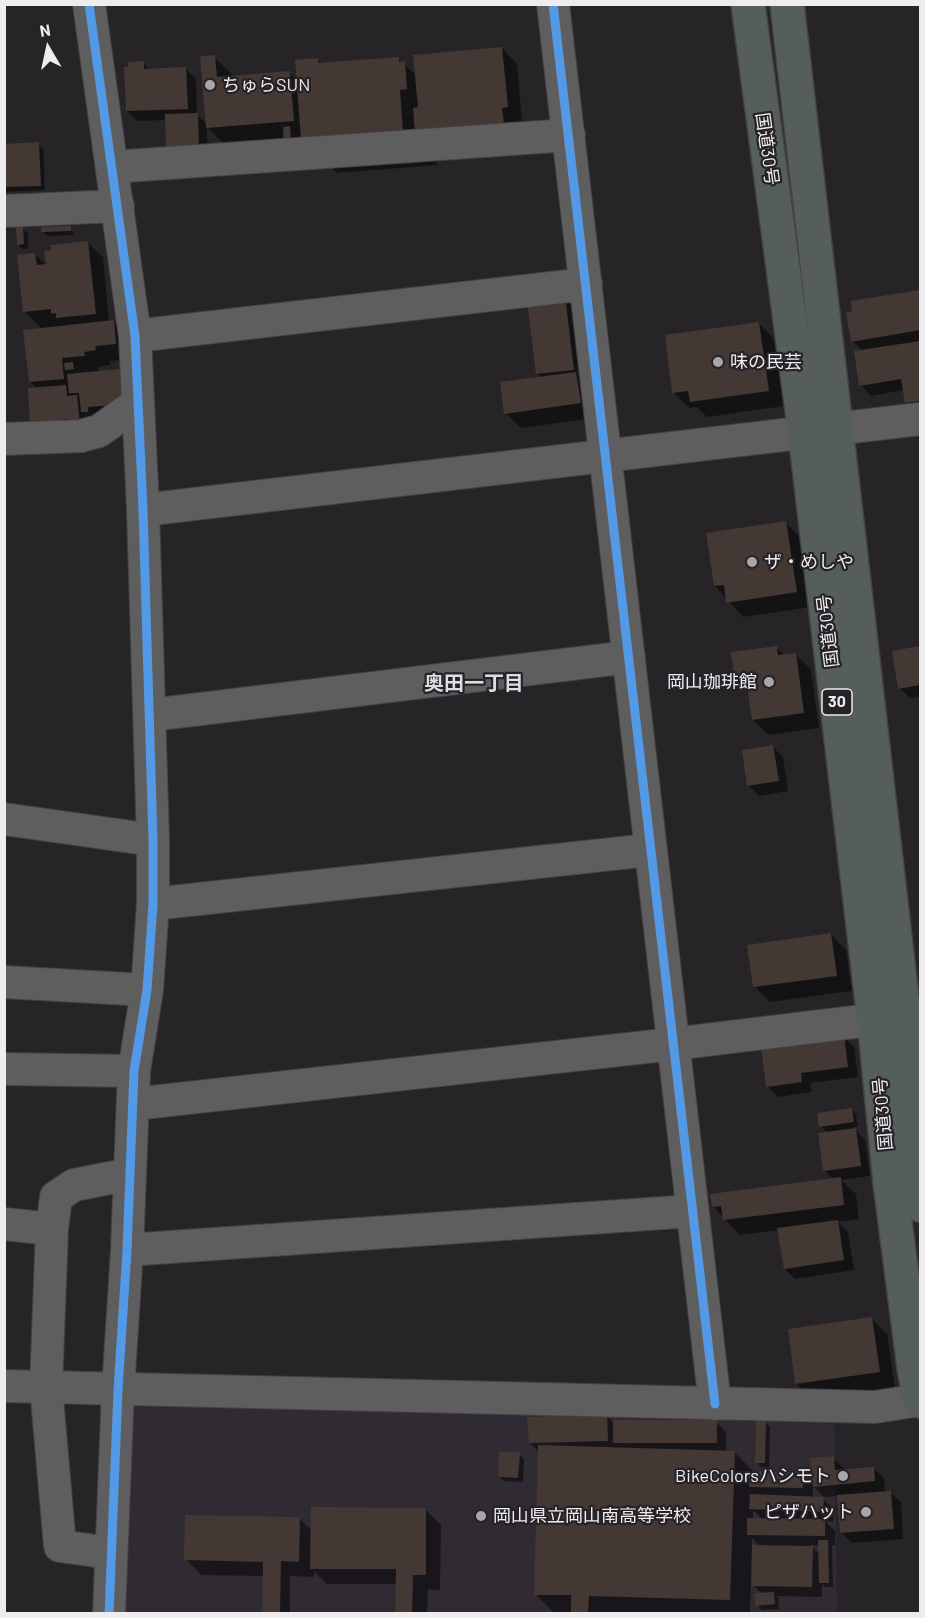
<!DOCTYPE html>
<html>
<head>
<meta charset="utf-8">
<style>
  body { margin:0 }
  #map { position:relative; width:925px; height:1618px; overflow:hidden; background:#262427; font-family:Barlow,sans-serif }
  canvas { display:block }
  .frame { position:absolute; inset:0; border:6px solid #eeecef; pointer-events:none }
  .north { position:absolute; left:18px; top:18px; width:60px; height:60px; -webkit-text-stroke:4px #262328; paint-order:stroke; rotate:351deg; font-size:16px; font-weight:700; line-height:24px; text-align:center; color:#eeecef }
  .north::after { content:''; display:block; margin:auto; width:21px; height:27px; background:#eeecef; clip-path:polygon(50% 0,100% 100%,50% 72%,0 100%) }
</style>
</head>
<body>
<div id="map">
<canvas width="925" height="1618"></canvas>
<div class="frame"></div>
<div class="north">N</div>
</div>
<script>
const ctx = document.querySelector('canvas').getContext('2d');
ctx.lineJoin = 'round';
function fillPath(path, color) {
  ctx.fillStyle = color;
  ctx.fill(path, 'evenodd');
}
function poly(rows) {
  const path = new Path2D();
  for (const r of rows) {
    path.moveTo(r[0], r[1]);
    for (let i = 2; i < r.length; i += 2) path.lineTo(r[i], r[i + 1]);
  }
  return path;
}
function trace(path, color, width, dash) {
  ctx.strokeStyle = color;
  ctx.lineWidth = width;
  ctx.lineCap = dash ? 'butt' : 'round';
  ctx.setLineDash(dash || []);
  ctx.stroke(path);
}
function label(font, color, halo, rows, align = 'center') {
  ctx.font = font + ' Barlow,"Noto Sans JP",sans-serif';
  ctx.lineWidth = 4.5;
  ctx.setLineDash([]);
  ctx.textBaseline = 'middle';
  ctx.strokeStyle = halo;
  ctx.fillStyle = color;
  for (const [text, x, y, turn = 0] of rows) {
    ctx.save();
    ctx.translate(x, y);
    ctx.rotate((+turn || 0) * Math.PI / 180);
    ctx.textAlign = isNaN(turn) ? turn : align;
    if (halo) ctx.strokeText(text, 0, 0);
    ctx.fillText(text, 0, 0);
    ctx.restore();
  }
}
const built = poly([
  [132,1402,834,1418,837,1613,121,1614]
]);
const shadow = poly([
  [502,48,517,64,522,122,516,123,518,140,435,147,437,165,337,173,319,155,242,162,207,127,208,159,167,120,137,121,127,111,143,63,150,70,186,69,196,79,197,115,208,125,214,57,235,77,289,72,298,81,318,59,323,65,398,59,416,75],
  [38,144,43,149,45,190,4,192,4,146],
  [70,228,75,235,48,236,43,232],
  [23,229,28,234,28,249,23,249,18,244],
  [87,242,103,257,109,322,113,322,129,337,131,359,110,361,110,365,98,367,99,372,119,371,130,381,133,418,93,422,88,417,90,434,42,433,38,389,30,382,42,329,24,311,35,254,48,267],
  [919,291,920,293,920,412,916,413,906,403,904,390,871,396,861,385,863,351,852,341],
  [565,298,580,313,595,418,521,428,506,413,542,378,537,374],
  [759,323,774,339,784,406,707,417,697,407,689,408,674,393],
  [786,523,801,538,811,607,743,617,715,586],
  [776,647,785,656,795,654,811,669,819,728,769,735,753,720,750,693,736,679],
  [920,648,920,697,910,698,900,688,894,652],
  [773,747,783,757,788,791,759,796,748,785],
  [831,934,846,950,852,991,770,1002,755,987],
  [844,1036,854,1047,858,1077,810,1083,812,1092,778,1097,768,1086],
  [852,1110,856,1115,858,1126,853,1127,865,1140,870,1176,841,1180,856,1194,859,1219,838,1222,848,1232,854,1270,795,1279,785,1269,779,1230,739,1235,713,1206,834,1180,825,1171,828,1133,821,1126],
  [872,1319,887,1334,895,1387,812,1399,796,1383],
  [607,1416,613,1422,716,1422,726,1432,726,1452,734,1452,754,1472,803,1474,814,1485,833,1458,843,1468,844,1471,873,1468,884,1478,885,1492,890,1492,901,1502,903,1539,852,1543,842,1533,839,1496,824,1497,813,1486,813,1498,823,1499,834,1509,833,1522,825,1521,835,1531,835,1545,832,1545,833,1587,825,1587,822,1584,822,1597,776,1596,778,1598,779,1609,762,1610,757,1605,762,1594,751,1583,750,1614,555,1614,535,1594,539,1452,530,1443],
  [753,1510,763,1520,753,1520],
  [752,1538,761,1547,752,1546],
  [810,1545,820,1545,820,1555],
  [765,1422,770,1427,769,1467,761,1467,756,1462],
  [519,1454,524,1459,523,1482,504,1481,499,1477],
  [425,1509,441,1525,440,1590,428,1589,427,1614,397,1614,397,1584,327,1584,314,1571,314,1577,290,1576,290,1614,264,1614,264,1576,201,1575,186,1559,300,1519,312,1531]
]);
const building = poly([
  [502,47,508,107,502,108,504,125,415,133,413,108,418,107,413,55],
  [215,55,217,77,290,71,294,121,206,128,200,56],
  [399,57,399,62,405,61,407,89,400,90,403,131,301,139,295,60,318,58,319,63],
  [144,61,144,69,186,67,188,109,126,111,124,67,128,67,128,62],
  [198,113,199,149,166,150,165,114],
  [290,126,291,139,295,138,296,144,284,146,283,127],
  [39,142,41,186,4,187,4,144],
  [71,226,71,231,41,232,41,227],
  [16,227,23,227,24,244,17,245],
  [88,241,96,314,56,318,56,313,51,314,51,309,23,312,17,255,35,253,37,265,46,264,44,251,51,250,51,245],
  [919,290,920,330,851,342,846,312,852,312,851,301],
  [565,296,574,370,536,374,527,301],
  [114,320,116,344,95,346,96,350,84,352,85,356,62,358,64,379,29,382,23,330],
  [759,322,769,391,690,402,688,391,672,393,665,335],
  [920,341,920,401,905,403,901,379,859,386,854,351],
  [73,362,74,369,65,370,64,363],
  [120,369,123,408,114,405,88,407,88,412,81,412,79,393,69,393,67,374],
  [576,372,581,403,504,414,500,382],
  [66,385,67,396,77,395,80,424,70,425,70,419,30,423,28,388],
  [786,521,797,592,726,603,724,585,714,586,706,533],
  [777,646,778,655,796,653,804,713,752,720,746,678,735,680,731,652],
  [920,646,920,685,898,689,892,651],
  [773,745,779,781,747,786,742,750],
  [831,933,837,976,753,987,747,945],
  [844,1035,848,1067,801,1073,802,1082,766,1087,761,1046],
  [852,1108,854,1122,819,1127,817,1113],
  [856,1128,861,1166,823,1171,818,1133],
  [841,1177,844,1205,723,1220,721,1206,712,1207,710,1194],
  [838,1220,844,1260,784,1269,777,1228],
  [872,1317,880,1372,795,1384,788,1329],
  [607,1414,608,1441,529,1443,527,1417],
  [613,1420,717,1420,717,1443,613,1443],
  [756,1421,766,1421,765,1463,755,1463],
  [538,1445,735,1451,730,1600,589,1596,588,1614,571,1614,571,1595,534,1595],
  [499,1452,520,1452,518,1478,498,1477],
  [834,1456,835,1470,874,1467,875,1481,813,1487,810,1458],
  [749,1472,803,1472,803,1488,749,1487],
  [891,1491,894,1529,840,1533,837,1495],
  [750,1494,824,1497,823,1512,749,1509],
  [311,1507,426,1508,426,1575,413,1575,412,1614,395,1614,396,1569,310,1569],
  [185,1515,300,1517,299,1562,281,1561,280,1614,263,1614,263,1562,184,1560],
  [747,1518,825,1519,825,1536,747,1535],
  [818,1540,828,1540,829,1583,819,1583],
  [752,1545,813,1546,812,1587,751,1586],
  [774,1592,775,1604,755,1606,755,1593]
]);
const minor = poly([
  [89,4,135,336,143,510,153,840,153,904,147,990,134,1071,127,1250,118,1390,109,1614],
  [553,4,715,1404],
  [112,167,569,135],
  [4,211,118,206],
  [135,336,586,284],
  [4,439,81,436,99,431,138,403],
  [143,510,920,419],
  [151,715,629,657],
  [4,819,153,840],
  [153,904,649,850],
  [4,982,147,990],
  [4,1069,134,1071],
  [134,1104,673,1044,920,1014],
  [4,1224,52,1229],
  [127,1250,692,1211],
  [4,1386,875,1407,920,1400],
  [111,1553,60,1546,46,1387,52,1229,56,1197,74,1185,130,1174]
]);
const trunk = poly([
  [748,4,805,433,874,1019,890,1183,914,1368,920,1401],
  [787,4,904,1015,920,1205]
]);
const cycleway = poly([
  [89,4,135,336,143,510,153,840,153,904,147,990,134,1071,127,1250,118,1390,109,1614],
  [553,4,715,1404]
]);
const markers = [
  [210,85,6,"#a8a6a9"],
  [718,362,6,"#a8a6a9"],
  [752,562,6,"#a8a6a9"],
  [769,682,6,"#a8a6a9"],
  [843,1476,6,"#a8a6a9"],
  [866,1512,6,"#a8a6a9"],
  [481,1516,6,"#a8a6a9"]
];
const shields = [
  [837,702,30]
];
const shieldNames = [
  ["30",837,702]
];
const poiNames = [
  ["ちゅらSUN",222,85],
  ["味の民芸",730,362],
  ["ザ・めしや",764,562],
  ["岡山珈琲館",757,682,"right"],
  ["BikeColorsハシモト",831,1476,"right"],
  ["ピザハット",854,1512,"right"],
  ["岡山県立岡山南高等学校",493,1516]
];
const streetNames = [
  ["国道30号",767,149,82],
  ["国道30号",828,631,-97],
  ["国道30号",883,1114,-95]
];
const neighbourhoodNames = [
  ["奥田一丁目",474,683]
];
fillPath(built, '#302a33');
fillPath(shadow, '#0007');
fillPath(building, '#443834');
trace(minor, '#444245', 34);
trace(trunk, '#444245', 36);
trace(minor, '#5f5e5f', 32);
trace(trunk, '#565e5a', 33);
trace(cycleway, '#5399e6', 9);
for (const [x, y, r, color] of markers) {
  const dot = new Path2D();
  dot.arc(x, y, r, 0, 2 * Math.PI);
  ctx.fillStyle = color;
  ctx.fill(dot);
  trace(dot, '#262328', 2);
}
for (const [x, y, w] of shields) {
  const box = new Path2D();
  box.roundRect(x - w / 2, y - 13, w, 26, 4.5);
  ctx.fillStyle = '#262328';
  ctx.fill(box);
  trace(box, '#eeecef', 1.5);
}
label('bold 16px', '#eeecef', null, shieldNames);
label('18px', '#eeecef', '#262328', poiNames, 'left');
label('18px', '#eeecef', '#262328', streetNames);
label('bold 20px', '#dfdbe2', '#262328', neighbourhoodNames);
</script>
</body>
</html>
